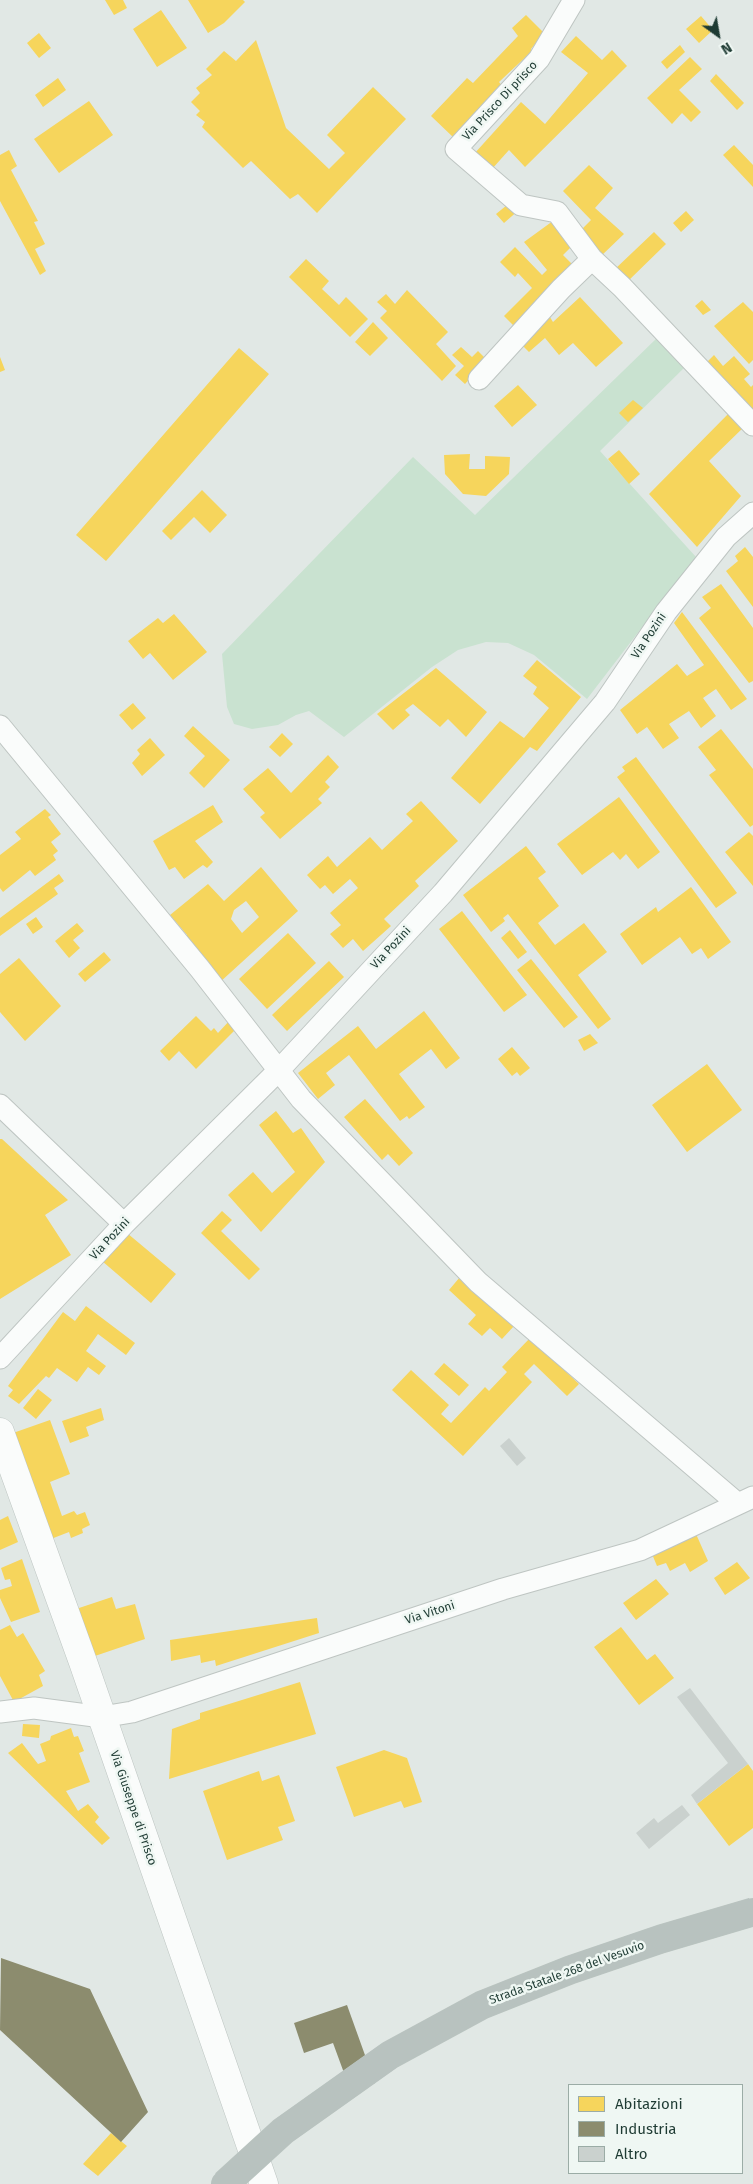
<!DOCTYPE html>
<html>
<head>
<meta charset="utf-8">
<style>
  body { margin:0 }
  #map { position:relative; width:753px; height:2184px; overflow:hidden; background:#e1e8e5; font-family:"Fira Sans",sans-serif }
  canvas { display:block }
  .legend { position:absolute; left:568px; top:2084px; width:175px; height:90px; box-sizing:border-box; background:#eff7f3; border:1px solid #9baca6; margin:0; padding:6px 9px; list-style:none; font-size:15px; color:#1e3b33 }
  .legend li { display:flex; align-items:center; gap:10px; height:25px }
  .legend b { width:25px; border:1px solid #9baca6 }
  .north { position:absolute; left:693px; top:10px; width:50px; height:50px; -webkit-text-stroke:4px #eff7f3; paint-order:stroke; rotate:148deg; font-size:14px; font-weight:700; line-height:20px; text-align:center; color:#1e3b33 }
  .north::after { content:''; display:block; margin:auto; width:18px; height:22px; background:#1e3b33; clip-path:polygon(50% 0,100% 100%,50% 72%,0 100%) }
</style>
</head>
<body>
<div id="map">
<canvas width="753" height="2184"></canvas>
<ul class="legend">
<li><b style="height:14px;background:#f6d55c"></b>Abitazioni</li>
<li><b style="height:14px;background:#8c8c6e"></b>Industria</li>
<li><b style="height:14px;background:#cad1ce"></b>Altro</li>
</ul>
<div class="north">N</div>
</div>
<script>
const ctx = document.querySelector('canvas').getContext('2d');
ctx.lineJoin = 'round';
function fillPath(path, color) {
  ctx.fillStyle = color;
  ctx.fill(path, 'evenodd');
}
function poly(rows) {
  const path = new Path2D();
  for (const r of rows) {
    path.moveTo(r[0], r[1]);
    for (let i = 2; i < r.length; i += 2) path.lineTo(r[i], r[i + 1]);
  }
  return path;
}
function trace(path, color, width, dash) {
  ctx.strokeStyle = color;
  ctx.lineWidth = width;
  ctx.lineCap = dash ? 'butt' : 'round';
  ctx.setLineDash(dash || []);
  ctx.stroke(path);
}
function label(font, color, halo, rows, align = 'center') {
  ctx.font = font + ' "Fira Sans",sans-serif';
  ctx.lineWidth = 5;
  ctx.setLineDash([]);
  ctx.textBaseline = 'middle';
  ctx.strokeStyle = halo;
  ctx.fillStyle = color;
  for (const [text, x, y, turn = 0] of rows) {
    ctx.save();
    ctx.translate(x, y);
    ctx.rotate((+turn || 0) * Math.PI / 180);
    ctx.textAlign = isNaN(turn) ? turn : align;
    if (halo) ctx.strokeText(text, 0, 0);
    ctx.fillText(text, 0, 0);
    ctx.restore();
  }
}
const green = poly([
  [659,336,687,365,600,451,696,557,587,699,534,655,508,643,486,642,458,650,432,667,344,737,309,711,296,715,278,725,252,729,234,724,227,707,222,654,413,457,475,515]
]);
const homes = poly([
  [105,0,123,0,127,8,114,15],
  [188,0,243,0,245,2,224,23,208,33],
  [161,10,187,48,157,67,133,29],
  [526,15,544,33,531,49,532,51,499,82,504,88,454,138,431,116,467,78,473,83,518,36,512,28],
  [701,16,713,30,699,43,686,29],
  [39,33,51,48,39,58,27,43],
  [576,36,602,60,612,50,627,66,525,167,509,150,492,169,474,154,521,102,545,124,588,73,561,52],
  [256,40,286,128,329,169,345,153,327,135,373,87,406,119,317,213,298,194,290,199,251,161,243,168,202,127,205,122,196,115,200,111,191,102,200,93,196,88,212,75,206,69,224,51,236,61],
  [680,45,685,52,667,69,661,62],
  [690,57,702,69,679,90,701,112,691,122,682,113,672,124,647,98],
  [716,74,744,103,737,110,710,81],
  [58,78,66,90,43,107,35,95],
  [89,101,113,135,59,173,34,139],
  [734,145,753,165,753,187,723,155],
  [9,150,17,166,11,170,38,221,34,222,45,244,35,249,46,271,40,275,0,201,0,155],
  [589,165,613,188,595,208,624,234,600,257,578,233,591,220,563,191],
  [512,201,520,209,504,223,496,214],
  [686,211,694,220,681,232,673,223],
  [557,218,572,246,563,255,576,268,516,328,504,316,532,288,518,273,515,277,500,262,515,247,542,275,547,270,524,242],
  [654,232,666,244,626,283,614,270],
  [306,259,329,281,322,289,339,305,346,297,368,319,350,337,289,277],
  [407,290,448,332,436,344,456,366,442,381,380,318,387,311,377,302,386,294,395,304],
  [580,297,623,343,596,367,573,343,559,355,545,338,529,352,520,343,548,314,553,322],
  [702,300,711,310,703,315,695,306],
  [743,302,753,312,753,360,749,364,714,326],
  [373,322,388,338,370,356,355,342],
  [461,347,472,357,478,351,487,360,465,384,455,375,464,366,452,355],
  [239,348,269,374,106,561,76,535],
  [714,355,723,366,734,356,750,374,744,379,751,387,753,385,753,416,705,364],
  [0,357,5,370,0,372],
  [518,385,537,405,512,427,494,406],
  [633,400,643,408,628,422,619,413],
  [732,410,746,425,709,461,741,496,697,547,649,494],
  [619,450,640,474,629,484,608,459],
  [470,454,469,469,485,469,485,456,510,457,509,474,486,496,463,494,445,474,444,455],
  [202,490,227,515,210,533,194,517,171,540,162,531],
  [745,547,753,557,753,607,726,571,738,561,735,556],
  [721,584,753,628,753,681,749,683,699,618,711,608,702,597],
  [682,612,747,699,731,710,716,689,703,698,716,716,701,728,689,711,669,724,679,738,663,749,647,727,637,734,620,710,677,664,687,676,704,665,674,623],
  [174,614,207,652,173,680,150,653,143,659,128,641,158,618,163,623],
  [537,660,581,697,537,751,530,747,480,804,451,778,500,721,524,738,549,708,533,694,537,687,523,676],
  [436,668,487,712,466,737,448,719,440,727,413,704,405,710,410,715,393,730,377,714],
  [133,703,146,718,132,730,119,715],
  [193,726,230,760,204,788,189,773,205,756,184,736],
  [721,729,753,769,753,825,750,827,709,775,716,770,698,747],
  [282,733,293,744,280,757,269,747],
  [150,738,165,755,142,776,132,763,140,754,137,750],
  [328,755,339,767,325,782,330,787,318,799,322,803,280,839,260,817,265,813,243,789,268,768,291,793],
  [636,757,737,893,716,908,617,777,625,771,622,767],
  [619,797,660,852,638,869,626,854,620,860,613,852,582,875,557,844],
  [421,801,458,841,415,881,419,886,384,919,391,926,363,951,353,939,343,948,330,934,341,925,330,913,358,888,350,879,333,894,325,885,320,889,307,875,328,856,337,867,370,837,382,850,413,821,406,814],
  [213,805,223,822,195,841,213,862,207,868,203,865,184,879,175,867,169,870,153,841],
  [45,809,51,815,48,817,61,834,51,842,58,851,53,855,56,860,35,876,30,870,3,892,0,888,0,855,21,839,15,832],
  [749,832,753,836,753,886,725,852],
  [526,846,546,872,538,878,559,906,538,923,555,945,584,923,607,952,578,975,611,1019,598,1029,508,914,503,918,505,921,491,932,463,895],
  [261,867,298,911,219,983,182,939,187,935,170,915,208,884,224,901],
  [246,901,259,917,242,933,231,919,234,910],
  [59,874,64,881,54,888,58,894,0,936,0,918],
  [691,887,731,942,708,959,701,948,692,954,680,937,642,965,620,934,656,907,658,912],
  [462,911,527,995,504,1012,439,929],
  [36,917,43,927,33,934,26,924],
  [77,923,84,931,73,940,80,948,69,958,55,941],
  [510,930,527,952,518,959,501,938],
  [288,933,316,963,267,1009,239,979],
  [104,952,111,960,85,982,78,974],
  [19,958,61,1006,25,1041,0,1012,0,974],
  [531,959,578,1017,564,1028,517,970],
  [329,961,344,977,287,1031,272,1015],
  [424,1011,460,1058,446,1069,431,1049,399,1074,425,1107,409,1119,407,1116,400,1121,349,1055,326,1073,335,1085,318,1099,298,1073,358,1026,376,1049],
  [196,1016,211,1031,214,1028,218,1033,231,1019,238,1027,196,1069,179,1051,169,1061,160,1051],
  [590,1034,598,1043,584,1051,578,1040],
  [512,1047,530,1068,520,1076,517,1072,512,1076,498,1059],
  [707,1064,742,1110,687,1152,652,1105],
  [365,1099,413,1153,399,1166,388,1154,382,1160,344,1117],
  [276,1111,293,1133,301,1128,325,1162,261,1232,228,1195,253,1172,272,1193,295,1172,259,1125],
  [0,1139,2,1139,68,1200,45,1215,71,1255,0,1299],
  [222,1211,232,1220,221,1231,260,1269,249,1280,201,1233],
  [127,1233,176,1274,151,1303,102,1261],
  [460,1277,514,1326,502,1339,490,1328,482,1336,468,1324,476,1315,449,1290],
  [86,1306,135,1343,126,1355,98,1334,86,1351,106,1366,99,1375,88,1367,77,1382,57,1368,49,1378,46,1376,19,1404,8,1396,13,1390,8,1386,63,1312,75,1321],
  [530,1338,579,1384,567,1396,534,1364,524,1374,532,1382,463,1456,392,1390,411,1370,449,1405,441,1414,451,1423,485,1387,489,1391,507,1372,502,1367],
  [444,1363,469,1385,459,1396,434,1374],
  [38,1389,52,1400,36,1419,23,1408],
  [101,1408,104,1420,86,1427,89,1436,70,1443,62,1421],
  [50,1420,70,1474,50,1482,62,1516,74,1511,77,1515,85,1512,90,1525,82,1529,83,1533,71,1538,69,1532,51,1539,13,1433],
  [8,1516,18,1542,0,1550,0,1520],
  [696,1534,708,1561,690,1572,685,1563,670,1571,666,1563,657,1566,652,1554],
  [22,1559,40,1612,11,1622,0,1598,0,1590,12,1586,10,1579,5,1580,1,1568],
  [737,1562,750,1578,725,1595,714,1578],
  [656,1579,669,1594,636,1620,623,1603],
  [112,1597,116,1609,135,1604,145,1639,92,1657,76,1609],
  [317,1618,319,1633,216,1666,215,1660,201,1663,200,1655,171,1661,170,1640],
  [10,1625,17,1637,23,1633,45,1671,39,1675,43,1686,14,1702,0,1676,0,1630],
  [621,1627,647,1660,655,1654,674,1678,639,1705,594,1647],
  [300,1682,316,1734,169,1779,172,1729,200,1719,200,1713],
  [23,1724,40,1725,39,1738,22,1736],
  [71,1728,74,1737,78,1736,84,1751,79,1753,90,1782,66,1791,78,1811,88,1804,99,1817,95,1822,110,1838,102,1845,8,1753,22,1743,38,1764,46,1761,40,1744,50,1740,51,1736],
  [384,1750,407,1758,422,1802,404,1808,401,1801,354,1817,336,1767],
  [748,1764,753,1771,753,1828,729,1846,697,1804],
  [259,1771,262,1781,279,1775,295,1821,278,1827,283,1840,227,1860,203,1791],
  [111,2133,127,2146,98,2176,83,2164]
]);
const industry = poly([
  [1,1958,90,1989,148,2112,121,2142,0,2030],
  [347,2005,375,2083,351,2092,333,2043,304,2053,294,2023]
]);
const building = poly([
  [509,1438,526,1458,517,1466,500,1446],
  [690,1688,748,1764,697,1804,691,1795,728,1763,677,1697],
  [682,1805,690,1815,649,1849,636,1833,654,1818,658,1823]
]);
const street = poly([
  [574,0,539,59,456,149,521,205,557,212,592,259],
  [479,379,561,289,592,259,622,287,753,425],
  [0,726,200,969,301,1099,478,1282,738,1504],
  [0,1105,124,1224],
  [0,1358,124,1224,279,1070,443,893,605,702,666,612,726,537,753,513],
  [0,1712,34,1708,102,1717,132,1712,503,1589,640,1550,753,1497]
]);
const secondary = poly([
  [0,1432,83,1662,264,2184]
]);
const highwayBridge = poly([
  [225,2184,283,2131,390,2055,482,2005,570,1970,661,1939,753,1912]
]);
const streetNames = [
  ["Via Prisco Di prisco",500,101,-47],
  ["Via Pozini",649,636,-56],
  ["Via Pozini",391,948,-47],
  ["Via Pozini",110,1239,-47],
  ["Via Vitoni",430,1613,-18],
  ["Via Giuseppe di Prisco",133,1808,71],
  ["Strada Statale 268 del Vesuvio",567,1973,-20]
];
fillPath(green, '#c9e2d0');
fillPath(homes, '#f6d55c');
fillPath(industry, '#8c8c6e');
fillPath(building, '#cad1ce');
trace(street, '#bec5c2', 23);
trace(secondary, '#bdc5c2', 29);
trace(street, '#fafcfb', 21);
trace(secondary, '#fafcfb', 28);
trace(highwayBridge, '#bbc5c1', 29, []);
trace(highwayBridge, '#b8c2bf', 28);
label('12px', '#1e3b33', '#eff7f3', streetNames);
</script>
</body>
</html>
